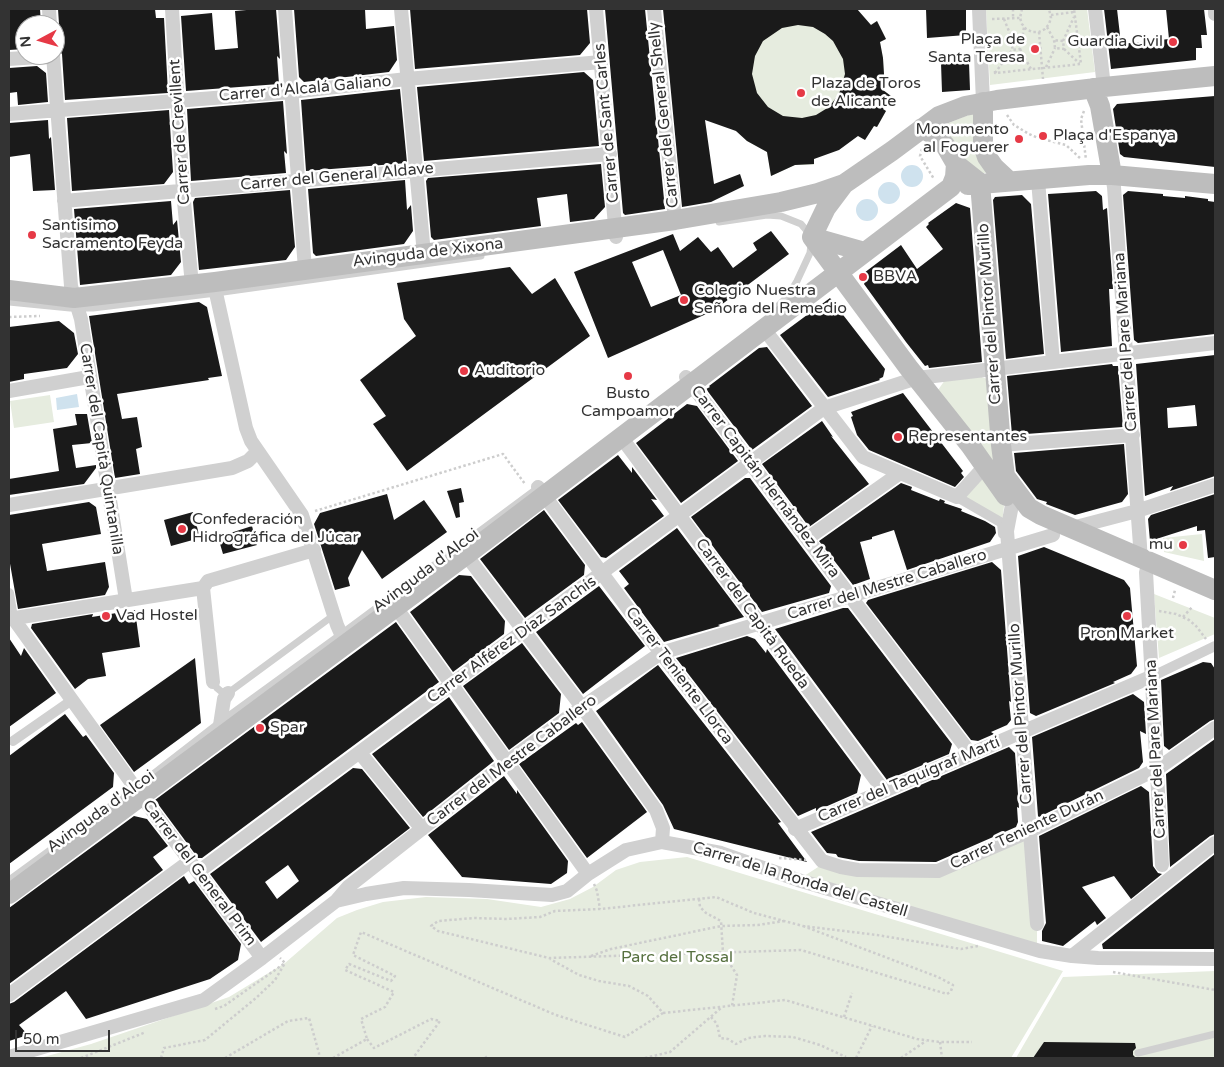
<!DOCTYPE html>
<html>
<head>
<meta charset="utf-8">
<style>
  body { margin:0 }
  #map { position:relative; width:1224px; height:1067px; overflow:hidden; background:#fff; font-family:"Varela Round",sans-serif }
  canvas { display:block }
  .frame { position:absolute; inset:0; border:10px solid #333; pointer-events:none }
  .north { position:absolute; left:15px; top:15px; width:50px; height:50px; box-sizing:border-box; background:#fff; border:1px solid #adadad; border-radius:50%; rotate:264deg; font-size:14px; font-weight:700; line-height:20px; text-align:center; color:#333 }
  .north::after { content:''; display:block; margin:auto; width:18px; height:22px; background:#e63946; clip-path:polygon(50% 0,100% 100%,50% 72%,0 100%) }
  .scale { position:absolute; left:15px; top:1030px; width:95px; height:22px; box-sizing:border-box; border:2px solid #333; border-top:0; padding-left:6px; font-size:15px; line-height:18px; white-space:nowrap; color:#333; -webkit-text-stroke:4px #fff; paint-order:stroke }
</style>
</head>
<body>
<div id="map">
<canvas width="1224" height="1067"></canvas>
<div class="frame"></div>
<div class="north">N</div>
<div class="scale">50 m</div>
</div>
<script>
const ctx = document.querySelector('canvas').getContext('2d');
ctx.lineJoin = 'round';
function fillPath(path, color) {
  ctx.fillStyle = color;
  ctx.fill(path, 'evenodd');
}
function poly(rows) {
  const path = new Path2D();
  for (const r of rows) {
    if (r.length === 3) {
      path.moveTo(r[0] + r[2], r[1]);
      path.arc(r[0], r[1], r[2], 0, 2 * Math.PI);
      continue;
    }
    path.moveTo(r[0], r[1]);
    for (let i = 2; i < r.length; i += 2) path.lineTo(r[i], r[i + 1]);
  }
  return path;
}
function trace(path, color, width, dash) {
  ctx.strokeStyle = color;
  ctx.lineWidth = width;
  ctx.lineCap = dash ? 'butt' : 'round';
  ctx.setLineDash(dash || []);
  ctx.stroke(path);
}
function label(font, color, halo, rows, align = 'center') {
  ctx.font = font + ' "Varela Round",sans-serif';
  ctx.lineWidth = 5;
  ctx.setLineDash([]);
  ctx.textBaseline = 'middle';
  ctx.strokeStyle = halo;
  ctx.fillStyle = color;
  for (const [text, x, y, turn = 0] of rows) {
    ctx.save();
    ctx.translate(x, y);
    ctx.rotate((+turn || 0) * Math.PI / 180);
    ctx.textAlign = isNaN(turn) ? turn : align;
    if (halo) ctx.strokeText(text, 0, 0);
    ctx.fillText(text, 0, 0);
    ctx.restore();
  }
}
const green = poly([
  [739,9,857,9,870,25,877,21,886,39,880,42,883,58,884,74,883,90,891,96,883,109,886,111,877,127,874,126,865,140,857,135,814,157,814,165,795,165,771,176,767,152,747,141,736,131,725,117,728,21],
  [986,9,1087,9,1095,72,990,85],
  [976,112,991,172,977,174,938,128,946,124],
  [979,376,987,379,996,466,938,390,945,380],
  [50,395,54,422,14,428,10,401],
  [982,473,1004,506,1002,523,960,499],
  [1202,534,1204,561,1164,552,1163,538],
  [1154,594,1215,618,1215,634,1159,658],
  [1030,831,1037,924,1037,950,798,880,832,858,858,870,938,871],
  [687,857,1063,971,1011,1058,40,1058,91,1044,229,997,285,963,337,918,357,910,383,902,426,897,487,899,541,907,570,899,593,887,616,870,640,862],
  [1215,971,1215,1058,1016,1058,1063,977]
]);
const water = poly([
  [912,176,11],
  [889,193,11],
  [867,210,11],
  [77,394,79,407,57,410,56,398]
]);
const building = poly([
  [9,9,40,9,41,25,25,25,25,49,9,50],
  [58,9,155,9,156,18,164,18,168,93,65,100,62,54,57,48,56,31,59,24],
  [258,9,276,9,280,59,277,56,279,84,186,91,181,16,212,13,215,50,238,48,235,11],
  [294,9,365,9,366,29,394,26,397,60,389,72,304,82,299,77],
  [410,9,587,9,590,43,580,55,415,69],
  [605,9,645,9,665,209,625,215,623,213],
  [663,9,857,9,871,25,877,21,886,39,880,42,883,58,884,74,883,90,891,96,883,109,886,111,877,127,874,126,865,140,858,136,839,150,814,159,814,164,795,165,771,176,767,152,747,141,736,131,705,120,714,184,740,174,744,186,711,202,682,207],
  [798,25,813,27,825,34,833,41,843,59,845,74,839,94,829,107,816,115,802,118,783,116,768,107,757,93,752,74,755,56,763,41,782,28],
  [926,9,966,9,966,35,927,38],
  [1104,9,1117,9,1121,44,1169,39,1166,9,1204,9,1207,35,1201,35,1202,48,1196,48,1196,60,1111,69],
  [960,62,969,63,970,90,942,92,941,63],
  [37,66,46,73,48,102,18,105,17,92,9,93,9,68],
  [584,72,593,80,599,146,424,161,417,87],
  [400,89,407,163,306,171,301,100],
  [1215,96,1215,167,1124,157,1120,154,1113,109,1117,104],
  [283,101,287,154,284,151,286,173,191,181,187,109],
  [169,110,173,172,164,184,72,191,67,118],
  [48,120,49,139,51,137,55,190,33,191,30,154,9,157,9,123],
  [601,164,605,207,594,219,570,222,567,194,537,198,541,226,434,240,431,237,426,181,428,178],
  [405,180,407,210,411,205,413,231,404,244,316,256,313,253,308,189],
  [290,190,295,247,286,260,199,270,193,202,195,198],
  [1096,191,1102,196,1103,210,1107,208,1113,289,1109,289,1112,346,1061,352,1048,194],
  [1128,191,1163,194,1163,196,1185,198,1185,196,1208,199,1208,201,1215,202,1215,334,1138,343,1134,340,1123,195],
  [1022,195,1031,204,1044,354,1006,359,993,200,995,197],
  [171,201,173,225,177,220,181,262,171,275,80,285,74,209],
  [956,203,970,208,982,362,929,368,928,365,925,366,906,342,864,284,865,282,860,276,901,245,917,269,943,249,926,227,929,224,928,223],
  [771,231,789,254,713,311,608,358,574,272,673,234,680,251,698,237,711,252,718,247,733,268,757,250,753,243],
  [663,250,681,295,651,307,632,262],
  [510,267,532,294,555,278,590,336,407,471,373,424,386,416,360,380,416,336,404,319,397,283],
  [830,298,885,369,883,377,879,379,880,380,828,397,780,335],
  [199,302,207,307,222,376,208,378,209,380,117,394,122,419,137,417,142,447,136,449,140,474,115,478,89,316],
  [59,321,74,333,78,354,67,368,24,374,24,379,9,382,9,327],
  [767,347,812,406,752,450,706,389,710,387,709,386,759,348],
  [1215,355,1215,476,1170,491,1173,486,1145,496,1136,364],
  [1195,405,1197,426,1168,428,1167,408],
  [1112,364,1113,366,1118,366,1123,427,1012,435,1007,376],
  [903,393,963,471,961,473,964,477,955,487,869,450,857,435,851,417,853,416,851,412],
  [687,404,697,406,738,461,681,503,636,443],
  [75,414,87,414,92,443,72,445,76,468,96,465,96,468,84,484,9,495,9,479,59,471,53,429,77,425],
  [822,421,833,437,831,436,869,484,809,527,762,464],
  [1124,444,1128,494,1122,502,1075,515,1046,504,1047,502,1037,499,1016,471,1014,453],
  [618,455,632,473,632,467,657,500,651,499,664,516,606,558,601,557,558,500],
  [745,478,750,478,831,586,829,593,762,612,691,517],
  [901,483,912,487,911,490,939,501,940,499,945,501,944,503,962,509,961,511,985,521,995,527,996,533,990,542,907,570,894,530,872,537,872,539,860,542,870,579,853,585,819,541],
  [461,488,464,502,459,503,460,517,456,518,447,491],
  [387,494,394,520,424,500,447,532,382,579,362,550,348,578,350,586,335,590,314,524,320,513],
  [1215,494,1215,557,1208,558,1205,530,1197,531,1197,526,1150,541,1148,519,1151,515],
  [89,502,96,507,101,534,42,544,45,560,47,571,105,562,109,587,105,595,18,609,9,558,9,515],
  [544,510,585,565,584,575,525,618,480,559],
  [193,512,200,538,171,546,164,520],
  [252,526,257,545,223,554,218,537],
  [677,528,744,617,718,625,720,626,664,642,624,588,629,584,619,571],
  [1044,547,1124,580,1130,588,1137,666,1131,674,1113,682,1115,683,1036,716,1030,713,1018,556],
  [992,562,1001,570,1011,702,1009,701,1011,720,1007,725,991,732,994,734,978,741,971,740,866,603,868,600],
  [459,575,471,576,505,621,504,634,453,672,410,612],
  [599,586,645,646,583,694,536,632],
  [843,608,848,608,952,744,949,754,887,780,775,629],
  [135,610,140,647,102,653,106,676,88,679,75,689,31,628,32,624,93,614,92,617],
  [396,622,439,682,202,858,198,858,155,800],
  [747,636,755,639,766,653,767,649,861,775,857,793,816,811,816,808,798,816,676,658],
  [9,638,21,656,24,648,56,693,9,727],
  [522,643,561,694,559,713,509,750,463,686],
  [195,658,201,723,134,772,100,725],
  [1203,662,1211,663,1215,669,1215,719,1210,721,1169,750,1164,746,1161,680],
  [658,665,781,822,778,823,807,862,674,829,663,805,596,711],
  [1133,694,1144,702,1146,734,1140,731,1143,762,1139,768,1039,817,1038,816,1032,737],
  [449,697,494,761,423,817,372,754],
  [65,714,83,737,86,735,114,773,113,787,9,864,9,756],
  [582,722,647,812,587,858,519,764,576,723,578,725],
  [1215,739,1215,834,1210,836,1170,867,1166,774],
  [1009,747,1015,753,1019,808,1017,807,1018,822,1016,827,936,862,859,861,843,858,838,857,836,854,827,853,811,832],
  [353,768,362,769,410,828,261,942,210,874],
  [288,865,299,881,277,899,265,882],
  [504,776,517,794,517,790,568,861,567,873,551,884,462,877,428,835],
  [1141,786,1149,792,1153,866,1158,873,1162,874,1131,899,1114,876,1082,887,1106,918,1097,925,1095,921,1063,946,1042,941,1042,931,1046,923,1039,836],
  [134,816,147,819,168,846,153,857,163,870,9,984,9,908],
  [1215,854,1215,949,1103,949,1102,944],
  [184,876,189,884,194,881,241,944,238,960,210,979,86,1019,66,991,19,1025,28,1035,9,1041,9,1004,14,1002],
  [1044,1042,1135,1043,1136,1048,1133,1051,1133,1055,1136,1058,1140,1058,1033,1058]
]);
const path = poly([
  [1013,9,1013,18],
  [1022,9,1020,18,1022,24,1026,29,1032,32,1039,32,1045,29,1049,24,1051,18,1049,9],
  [1051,15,1074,12],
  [992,19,1020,18],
  [1004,19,1013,41],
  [1047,27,1054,40,1055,48,1064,49,1063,41,1054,40],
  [1039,32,1043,79],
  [1022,40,1024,27],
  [1063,41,1074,17],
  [1020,49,1031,69],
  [1064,49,1079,63],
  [1046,67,1055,48],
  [995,71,995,73,1081,64,1074,9],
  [995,73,1012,50,1013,41,1022,40,1020,49,1012,50],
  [1084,111,1081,119,1086,160],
  [1007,115,1014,125,1029,134,1038,138,1066,145,1081,159],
  [922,149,920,156,934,179],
  [9,317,40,316],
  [315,511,503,454,525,484],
  [1173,598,1175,590],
  [1159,611,1176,614,1189,620,1196,626,1206,639],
  [1183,617,1193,606],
  [779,858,806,860],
  [594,884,597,891,600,909],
  [699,899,700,907,706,913,721,921,723,953,737,975,732,1006],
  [803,926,938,977,953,985,951,991,947,994,801,950,549,958,438,931,431,926,438,921,474,918,507,919,540,917,555,911,600,909,716,897,754,913,803,926,877,935,961,949,978,946],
  [591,956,611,949,721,926,758,925,784,921],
  [1113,972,1215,990],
  [215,1009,224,1006,285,963],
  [663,1013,785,1000,917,1039,940,1042,972,1042],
  [711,1017,717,1024,720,1038,728,1039,736,1044,748,1038,765,1036,793,1037,820,1045,846,1057],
  [844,1017,852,993],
  [367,1039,374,1048,431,1019,440,1021,413,1058],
  [940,1042,942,1058],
  [81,1058,146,1032],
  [161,1058,164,1048,205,1040,256,998,275,980,285,963,280,958],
  [225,1058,288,1021,309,1018,319,1053,319,1058],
  [333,1058,367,1039,361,1019,385,1007,394,992,345,970,349,964,391,981,395,976,353,955,361,932,556,1015,625,1037,663,1013,648,996,629,986,599,981,579,975,550,959],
  [485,1058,489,1055],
  [645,1058,670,1052,721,1008],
  [856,1058,872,1026],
  [901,1058,926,1041]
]);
const service = poly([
  [719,222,767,215,781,216,801,224,812,237,810,253,797,281,788,296,775,309],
  [9,302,70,308,93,308,216,293,481,256],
  [213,682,217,688,223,693,228,693,334,615],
  [9,880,135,788,220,722,341,634,539,487],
  [1138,1053,1215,1034]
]);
const pedestrian = poly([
  [957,497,1002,523,1003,534],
  [9,593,13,618],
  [1153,676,1215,646],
  [13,741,72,700]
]);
const minor = poly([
  [49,9,50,25],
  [172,9,183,191,192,285],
  [285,9,305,269],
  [401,9,424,254],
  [596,9,616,237],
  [654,9,675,220],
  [979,9,983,102],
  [1095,9,1104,87],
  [1215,9,1215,14],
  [53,55,71,286,81,319,126,600],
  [9,59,53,56],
  [9,114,291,92,407,79,601,62],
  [1112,175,1114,187,1141,559],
  [1038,180,1053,362],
  [64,201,610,154],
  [215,282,216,293,246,428,251,441,302,515,337,625,341,634,347,642],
  [764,329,863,457,957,497,985,466],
  [686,377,850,596,971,754],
  [9,391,89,377],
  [621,437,884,791],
  [1001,445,1133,435],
  [538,487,661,653,822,861,841,867,858,870,938,871,1030,831,1157,769,1215,728],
  [9,505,232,468,248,461,258,451],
  [1012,505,1007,531,1037,924],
  [1072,528,1137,511,1215,485],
  [808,538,900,473],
  [466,555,582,707,656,810,663,828,662,842],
  [1146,572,1162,865],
  [395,606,588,874],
  [13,618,131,782,262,958],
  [9,619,203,588],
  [213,682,203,588,208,581,314,550],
  [218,738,224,699,228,693],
  [360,753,422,829],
  [795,829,1153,676],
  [198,872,824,408,917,378,1215,343],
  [336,901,366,894,404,888,469,890,552,895,567,891,588,874,626,850,662,842,721,853,798,880,1040,951,1072,956,1098,958,1215,959],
  [1072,956,1215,843],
  [9,995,190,861],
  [9,1057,204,1000,262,958,336,901,348,887,507,762,582,707,661,653,1053,535]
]);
const secondary = poly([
  [1093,88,1100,106,1112,175],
  [983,102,983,145,987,157,994,167,1009,181],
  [922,128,937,137,945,145,956,164,980,183,1001,445,1005,476,1029,508,1041,515,1215,590],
  [968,185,1089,175,1112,175,1215,184],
  [812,237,908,367,970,445,1006,496],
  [812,237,826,208,844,184,892,151,939,116,965,106,997,100,1104,87,1215,76],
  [812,237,865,252],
  [9,290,74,298,215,282,675,220,781,202,818,193,844,184],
  [9,894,466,555,943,193,951,187,955,177,956,164]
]);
const markers = [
  [1173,42,5,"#e63946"],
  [1035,49,5,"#e63946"],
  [801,93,5,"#e63946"],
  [1043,136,5,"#e63946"],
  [1019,139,5,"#e63946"],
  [32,235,5,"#e63946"],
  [863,277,5,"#e63946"],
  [684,300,5,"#e63946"],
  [464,371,5,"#e63946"],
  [628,376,5,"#e63946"],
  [898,437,5,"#e63946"],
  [182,529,5,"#e63946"],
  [1183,545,5,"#e63946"],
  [106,616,5,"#e63946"],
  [1127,616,5,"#e63946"],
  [260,728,5,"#e63946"]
];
const poiNames = [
  ["Plaça de",1025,40,"right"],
  ["Santa Teresa",1025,58,"right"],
  ["Guardia Civil",1163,42,"right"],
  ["Plaza de Toros",811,84],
  ["de Alicante",811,102],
  ["Monumento",1009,130,"right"],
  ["al Foguerer",1009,148,"right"],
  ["Plaça d'Espanya",1053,136],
  ["Santisimo",42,226],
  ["Sacramento Feyda",42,244],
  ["BBVA",873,277],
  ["Colegio Nuestra",694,291],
  ["Señora del Remedio",694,309],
  ["Auditorio",474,371],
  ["Busto",628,394,"center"],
  ["Campoamor",628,412,"center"],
  ["Representantes",908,437],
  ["Confederación",192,520],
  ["Hidrográfica del Júcar",192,538],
  ["mu",1173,545,"right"],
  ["Vad Hostel",116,616],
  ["Pron Market",1127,634,"center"],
  ["Spar",270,728]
];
const streetNames = [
  ["Carrer d'Alcalá Galiano",305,89,-5],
  ["Carrer del General Shelly",664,115,-96],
  ["Carrer de Sant Carles",607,123,-95],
  ["Carrer de Crevillent",180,132,-94],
  ["Carrer del General Aldave",337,177,-5],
  ["Avinguda de Xixona",428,253,-7],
  ["Carrer del Pintor Murillo",990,314,-94],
  ["Carrer del Pare Mariana",1126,342,-94],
  ["Carrer del Capità Quintanilla",101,449,81],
  ["Carrer Capitán Hernández Mira",765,482,53],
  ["Avinguda d'Alcoi",426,571,-37],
  ["Carrer del Mestre Caballero",887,585,-17],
  ["Carrer del Capità Rueda",752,614,54],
  ["Carrer Alférez Díaz Sanchís",512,640,-36],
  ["Carrer Teniente Llorca",679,676,53],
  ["Carrer del Pintor Murillo",1021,714,-94],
  ["Carrer del Pare Mariana",1156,749,-93],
  ["Carrer del Mestre Caballero",512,761,-37],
  ["Carrer del Taquígraf Martí",909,780,-23],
  ["Avinguda d'Alcoi",101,812,-36],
  ["Carrer Teniente Durán",1027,830,-25],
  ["Carrer del General Prim",199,873,53],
  ["Carrer de la Ronda del Castell",800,880,17]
];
const parkNames = [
  ["Parc del Tossal",677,958]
];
fillPath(green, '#e6ecdf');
fillPath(water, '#cfe2ee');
fillPath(building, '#1a1a1a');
trace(path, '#cdcdcd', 2.5, [2.5, 2.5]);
trace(service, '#d0d0d0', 7);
trace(pedestrian, '#d0d0d0', 10);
trace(minor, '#d0d0d0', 14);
trace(secondary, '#bdbdbd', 20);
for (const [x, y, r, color] of markers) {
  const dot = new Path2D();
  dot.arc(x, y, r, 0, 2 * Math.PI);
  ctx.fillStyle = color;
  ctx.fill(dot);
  trace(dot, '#fff', 2);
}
label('16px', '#333', '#fff', poiNames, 'left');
label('16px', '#333', '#fff', streetNames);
label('16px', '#56703f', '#fff', parkNames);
</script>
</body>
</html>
